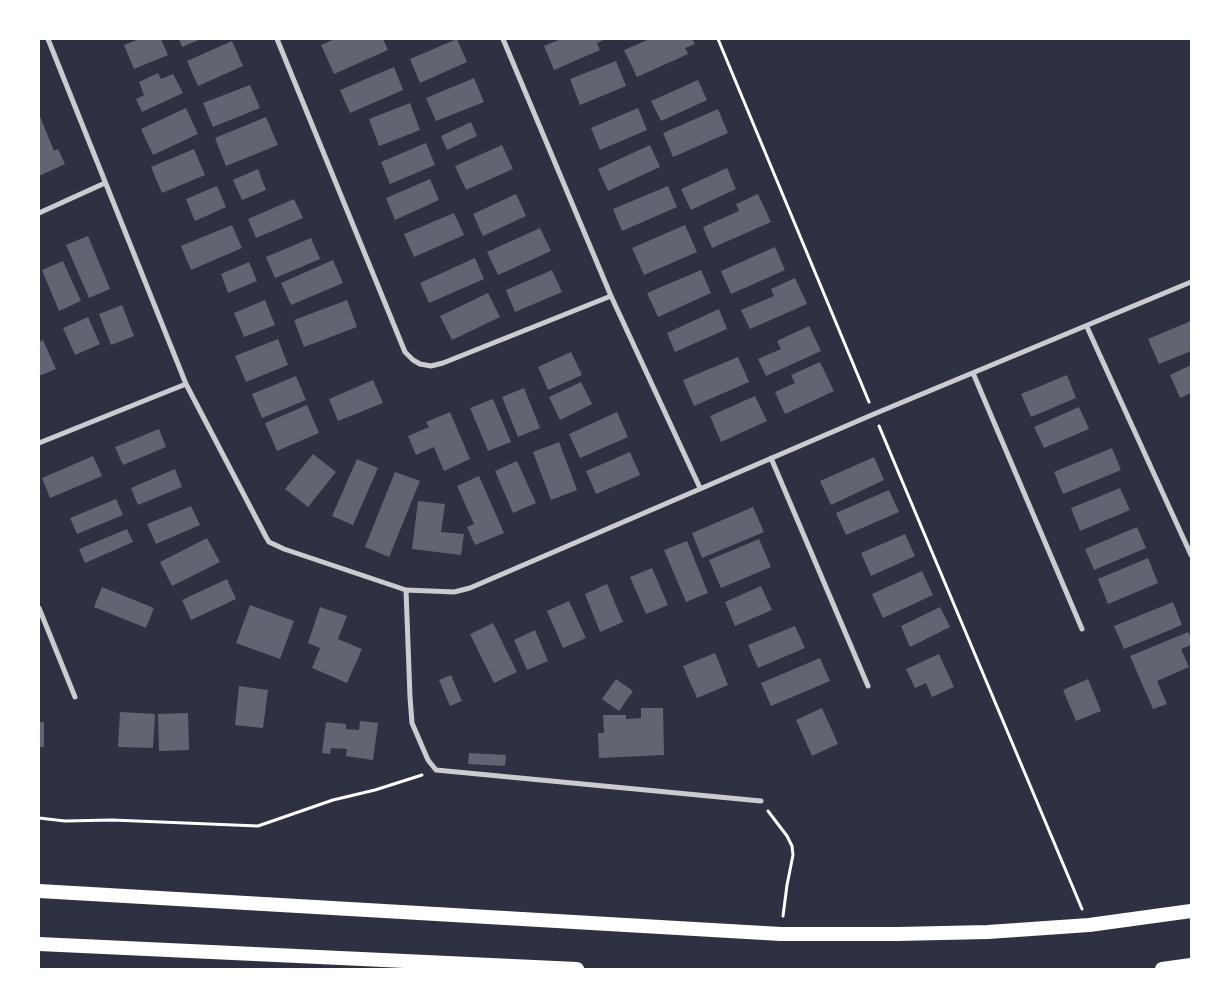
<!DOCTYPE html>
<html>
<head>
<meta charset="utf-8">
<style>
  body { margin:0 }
  #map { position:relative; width:1230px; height:1008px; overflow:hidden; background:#2d3142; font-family:Manrope,sans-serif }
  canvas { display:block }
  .frame { position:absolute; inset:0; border:40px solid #fff; pointer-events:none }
</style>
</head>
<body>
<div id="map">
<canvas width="1230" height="1008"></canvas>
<div class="frame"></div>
</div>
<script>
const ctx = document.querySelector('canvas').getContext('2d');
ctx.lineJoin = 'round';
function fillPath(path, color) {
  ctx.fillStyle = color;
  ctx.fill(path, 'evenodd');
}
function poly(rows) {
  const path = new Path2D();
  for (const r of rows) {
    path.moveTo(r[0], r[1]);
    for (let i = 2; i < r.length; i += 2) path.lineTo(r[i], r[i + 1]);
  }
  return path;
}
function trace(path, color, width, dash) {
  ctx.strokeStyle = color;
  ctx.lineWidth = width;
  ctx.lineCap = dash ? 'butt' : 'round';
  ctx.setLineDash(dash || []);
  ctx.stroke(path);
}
const building = poly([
  [139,39,161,39,168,55,134,69,124,45],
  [179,39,201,39,182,47],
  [335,39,383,39,388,50,334,74,321,45],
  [457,39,467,62,420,83,410,59],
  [561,39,606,39,597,43,600,50,554,70,544,46],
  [650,39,692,39,695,44,685,48,688,54,637,77,624,50],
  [232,41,243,66,198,86,187,61],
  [616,61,626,86,580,105,570,79],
  [394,67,403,90,350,113,340,90],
  [158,73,161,79,173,74,183,93,142,112,136,99,144,95,139,82],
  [474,78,484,102,436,121,426,98],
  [698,80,707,100,661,121,651,101],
  [250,85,260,108,213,127,203,103],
  [410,103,420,130,379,146,369,119],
  [186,108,198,134,153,155,141,129],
  [638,108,647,130,600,150,591,128],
  [718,109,728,133,673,157,663,133],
  [39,114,54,151,58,149,65,164,39,176],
  [266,117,278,145,226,166,215,138],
  [471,122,477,136,447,150,441,136],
  [426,143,435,165,390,184,381,162],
  [502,145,513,169,466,190,455,166],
  [650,145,660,167,608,191,598,169],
  [194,149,205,175,162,193,151,167],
  [727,168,736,189,691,210,681,189],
  [258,169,266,190,242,200,233,180],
  [430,179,439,200,395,220,386,198],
  [217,186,226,207,195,221,186,199],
  [668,186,677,207,622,231,613,209],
  [516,194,526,216,483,236,473,214],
  [758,194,771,222,712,248,703,227,739,211,736,204],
  [294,199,303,218,256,238,248,219],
  [454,213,464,235,414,257,404,234],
  [232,225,242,248,191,270,181,246],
  [685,225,697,252,644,275,632,248],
  [540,228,551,251,498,275,487,252],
  [88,236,110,289,89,298,66,245],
  [311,238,320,259,275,278,266,257],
  [775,247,785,270,731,294,721,271],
  [475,258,484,279,429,303,420,283],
  [333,260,343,283,291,305,281,283],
  [63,261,81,301,59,311,42,270],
  [249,262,257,281,228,293,221,274],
  [552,270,562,292,515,312,506,290],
  [701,270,711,293,658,317,647,293],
  [795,278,807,304,750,329,741,310,774,296,771,289],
  [488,293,500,317,452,340,440,316],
  [265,300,275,325,244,337,234,313],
  [347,300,357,327,304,347,294,320],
  [122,305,134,336,111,345,99,314],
  [719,309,727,329,675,352,667,333],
  [88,317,100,344,75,355,63,328],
  [1191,321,1191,351,1159,364,1148,339],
  [809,326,821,351,766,376,758,359,781,349,777,341],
  [278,339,288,365,246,382,235,356],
  [43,340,56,369,39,376,39,342],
  [571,352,582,375,548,390,538,367],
  [738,357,749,382,694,406,683,380],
  [820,362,834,391,785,414,775,392,795,383,791,375],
  [1191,365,1191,393,1180,398,1170,375],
  [1067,375,1076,398,1031,417,1021,394],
  [296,376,306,400,262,418,252,394],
  [373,380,383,403,338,421,329,399],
  [581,382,592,404,560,420,549,397],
  [524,388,540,428,518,437,502,397],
  [755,396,767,421,721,442,710,416],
  [493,399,511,442,488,451,470,408],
  [307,405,319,433,277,451,265,423],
  [1079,407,1089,429,1044,448,1034,427],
  [450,412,470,459,444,471,434,447,416,455,408,436,429,427,426,422],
  [617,412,628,437,580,458,569,434],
  [159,429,166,447,123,465,115,447],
  [559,442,577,490,551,500,533,452],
  [1112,448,1121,470,1063,494,1054,472],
  [630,452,640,475,596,494,586,471],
  [313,454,336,472,308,507,285,489],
  [93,456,102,476,50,498,42,478],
  [874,457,884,480,831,505,820,481],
  [357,459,378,468,353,525,332,516],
  [517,461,536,503,513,513,495,471],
  [175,469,182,487,138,505,131,488],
  [395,472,420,481,389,557,365,547],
  [479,476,504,533,475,545,467,527,474,524,457,486],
  [1120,488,1130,510,1080,531,1071,508],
  [889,490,899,512,846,535,836,513],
  [116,499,123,515,77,534,70,518],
  [418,501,445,504,441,532,464,534,461,555,412,549],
  [191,506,200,525,156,544,147,524],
  [753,507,764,532,702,558,692,533],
  [1137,527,1146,548,1094,570,1085,549],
  [127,529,133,542,85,563,79,549],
  [905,534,915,556,871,576,861,553],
  [207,538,220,562,172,586,160,562],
  [759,539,771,567,721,588,709,560],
  [687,541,708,593,686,602,664,550],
  [1148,558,1158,583,1108,604,1098,579],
  [652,568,668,605,646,614,630,577],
  [922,571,933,595,883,618,872,594],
  [227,579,236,599,191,620,182,600],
  [607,584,623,622,600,632,585,594],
  [761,586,772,610,735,626,725,602],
  [102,587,154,608,146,628,94,607],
  [569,601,586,638,563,648,547,611],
  [1173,602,1182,625,1124,649,1114,626],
  [250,605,294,621,280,659,236,643],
  [320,607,347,616,338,639,362,649,347,683,312,668,320,648,308,643],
  [940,607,950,627,910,647,901,626],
  [493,623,517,672,494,683,470,634],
  [795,626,805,648,758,668,748,645],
  [535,630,548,661,527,670,514,640],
  [1188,632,1191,638,1191,645,1181,649,1189,667,1157,681,1167,704,1153,709,1130,656],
  [715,653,728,685,697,698,683,666],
  [939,654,954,687,932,697,926,683,915,688,906,669],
  [820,658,830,681,771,706,761,683],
  [451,675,462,701,450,706,439,680],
  [616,679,633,691,619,711,602,699],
  [1088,679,1101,711,1076,721,1063,690],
  [239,686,268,690,263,728,235,725],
  [641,708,663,708,664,755,599,758,598,733,604,733,603,715,626,715,626,719,641,718],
  [822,708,838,744,812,756,796,720],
  [120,712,155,714,153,748,118,747],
  [188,713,189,750,159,751,158,714],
  [360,721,378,723,373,760,346,756,347,749,331,748,330,754,322,753,326,722,346,724,346,729,359,730],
  [39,722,44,722,44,747,39,747],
  [469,753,506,755,505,766,468,764]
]);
const path = poly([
  [718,39,869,402],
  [879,426,1082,909],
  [768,811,787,836,792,846,793,855,787,885,783,916],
  [39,818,65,821,112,820,258,826,333,800,375,790,422,775]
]);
const minor = poly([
  [48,39,186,384,266,537,269,542,284,549,406,590,454,592,470,588,874,414,1191,282],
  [277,39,405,352,413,360,420,364,431,366,443,363,611,296],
  [503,39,611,296,700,488],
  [39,213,105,183],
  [1087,327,1191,555],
  [973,373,1082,629],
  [39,443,186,384],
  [771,458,868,686],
  [406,590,410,697,412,723,428,760,436,770,761,801],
  [39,608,75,697]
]);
const trunk = poly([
  [39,891,781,934,897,934,988,932,1089,925,1191,911],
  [39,944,577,969],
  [1162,969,1191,965]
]);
fillPath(building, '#626471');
trace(path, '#fff', 3);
trace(minor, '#caccd0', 5);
trace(trunk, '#fff', 14);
</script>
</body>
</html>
